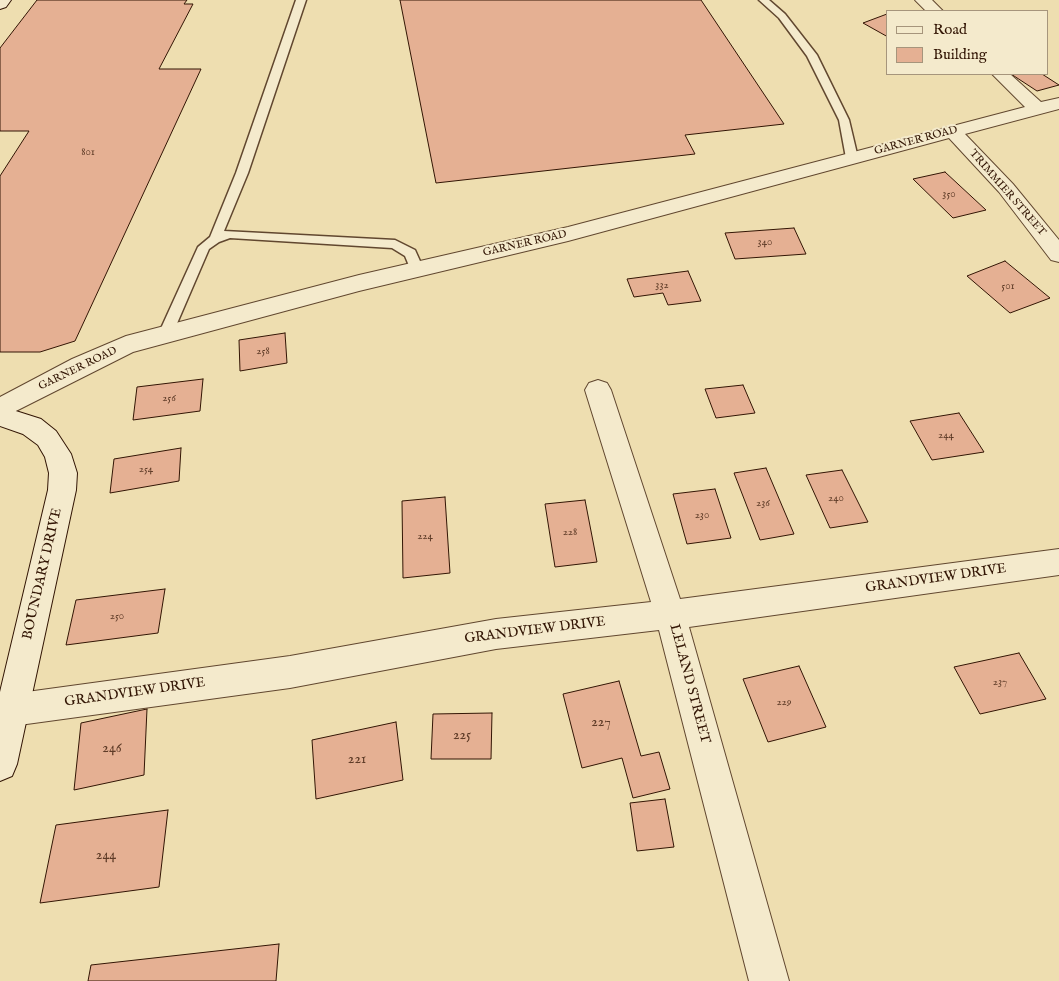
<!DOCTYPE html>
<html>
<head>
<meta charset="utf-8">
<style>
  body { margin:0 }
  #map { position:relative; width:1059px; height:981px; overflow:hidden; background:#eedeb0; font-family:"IM FELL English",serif }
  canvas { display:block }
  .legend { position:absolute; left:886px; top:10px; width:162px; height:65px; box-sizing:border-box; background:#f4eacc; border:1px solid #a6957c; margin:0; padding:6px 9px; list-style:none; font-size:15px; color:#321504 }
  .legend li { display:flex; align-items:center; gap:10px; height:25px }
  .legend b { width:25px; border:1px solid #a6957c }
</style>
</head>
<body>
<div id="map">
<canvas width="1059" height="981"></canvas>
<ul class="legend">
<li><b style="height:6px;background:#f4eacc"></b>Road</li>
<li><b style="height:14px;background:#e5b093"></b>Building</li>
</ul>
</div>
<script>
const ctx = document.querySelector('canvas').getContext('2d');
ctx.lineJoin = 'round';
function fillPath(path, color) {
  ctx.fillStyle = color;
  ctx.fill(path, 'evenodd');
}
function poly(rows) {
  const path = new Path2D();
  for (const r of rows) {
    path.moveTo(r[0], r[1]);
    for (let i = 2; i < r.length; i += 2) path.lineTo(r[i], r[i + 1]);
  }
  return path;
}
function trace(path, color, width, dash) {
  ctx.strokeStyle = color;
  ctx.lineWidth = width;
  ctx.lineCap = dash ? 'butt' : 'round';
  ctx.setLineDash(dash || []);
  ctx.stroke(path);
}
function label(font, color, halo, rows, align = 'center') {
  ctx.font = font + ' "IM FELL English",serif';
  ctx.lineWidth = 4;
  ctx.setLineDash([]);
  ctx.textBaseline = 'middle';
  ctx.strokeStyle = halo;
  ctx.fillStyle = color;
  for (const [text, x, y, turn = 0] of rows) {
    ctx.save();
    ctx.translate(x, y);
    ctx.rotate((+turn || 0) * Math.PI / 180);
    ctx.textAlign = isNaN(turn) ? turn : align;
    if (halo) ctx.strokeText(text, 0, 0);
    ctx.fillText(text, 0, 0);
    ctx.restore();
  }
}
const building = poly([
  [37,0,187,0,184,4,193,4,159,69,201,69,75,341,40,352,0,352,0,176,29,131,0,131,0,48,37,0],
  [400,0,701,0,784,124,685,135,695,154,436,183,400,0],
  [887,14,888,37,863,23,887,14],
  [1011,74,1042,74,1059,85,1037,91,1011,74],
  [945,172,986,210,953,218,913,179,945,172],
  [794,228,806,254,735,259,725,233,794,228],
  [1005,261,1050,298,1010,313,967,276,1005,261],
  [688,271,701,301,668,305,663,293,634,297,627,279,688,271],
  [285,333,287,363,240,371,239,340,285,333],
  [203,379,200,411,133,420,137,387,203,379],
  [743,385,755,413,716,418,705,389,743,385],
  [959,413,984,452,932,460,910,421,959,413],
  [181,448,179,481,110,493,114,459,181,448],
  [766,468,794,534,760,540,734,473,766,468],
  [842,470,868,522,830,528,806,475,842,470],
  [715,489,731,538,687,544,673,494,715,489],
  [445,497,450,573,403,578,402,501,445,497],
  [585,500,597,562,555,567,545,504,585,500],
  [165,589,158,633,66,645,76,600,165,589],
  [1019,653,1046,699,980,714,954,667,1019,653],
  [799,666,826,727,768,742,743,679,799,666],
  [619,681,641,756,659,752,670,789,633,798,622,758,582,768,563,694,619,681],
  [147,709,144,775,74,790,81,723,147,709],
  [492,713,491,759,431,759,433,714,492,713],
  [396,722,403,780,316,799,312,740,396,722],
  [665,799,674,847,637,851,630,803,665,799],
  [168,810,159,887,40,903,56,825,168,810],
  [279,944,276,981,88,981,91,965,279,944]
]);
const lane = poly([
  [296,0,306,0,248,173,224,231,395,240,415,250,424,270,422,273,412,273,405,256,392,248,230,238,219,242,209,249,172,335,170,339,165,340,160,339,158,335,198,247,210,237,236,173,296,0],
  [759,0,769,0,785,14,817,55,849,120,858,158,856,160,852,161,846,158,839,120,807,56,779,18,759,0]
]);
const street = poly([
  [915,0,932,0,943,11,926,11,915,0],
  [992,74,1010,74,1041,102,1059,98,1059,109,965,134,1013,184,1059,240,1059,262,1051,260,999,192,949,138,568,241,359,291,133,352,0,419,0,397,72,359,126,336,359,275,568,227,1025,107,992,74],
  [598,380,607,383,611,390,680,599,1059,549,1059,575,689,627,789,981,749,981,659,630,496,649,290,688,12,726,0,722,0,699,12,694,290,656,496,619,651,602,585,390,589,383,598,380]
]);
const secondary = poly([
  [0,0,11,0,6,7,0,9,0,0],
  [0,406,41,419,56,431,71,454,77,473,76,490,17,764,12,776,0,781,0,692,48,490,49,473,45,457,38,445,23,434,0,426,0,406]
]);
const farStreetnames = [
  ["GARNER ROAD",916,141,-15],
  ["TRIMMIER STREET",1007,193,49],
  ["GARNER ROAD",525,244,-13],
  ["GARNER ROAD",78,369,-26]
];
const numberNames = [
  ["801",88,153],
  ["350",949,195],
  ["340",765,243],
  ["332",662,286],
  ["501",1008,287],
  ["258",263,352],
  ["256",169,399],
  ["244",946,436],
  ["254",146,470],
  ["240",836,499],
  ["236",763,504],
  ["230",702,516],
  ["228",570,533],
  ["224",425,537],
  ["250",117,617],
  ["237",1000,683],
  ["229",784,703]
];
const streetNames = [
  ["BOUNDARY DRIVE",43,574,-77],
  ["GRANDVIEW DRIVE",936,579,-8],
  ["GRANDVIEW DRIVE",535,631,-7],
  ["LELAND STREET",689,684,75],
  ["GRANDVIEW DRIVE",135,693,-8]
];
const nearNumbernames = [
  ["227",601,723],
  ["225",462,736],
  ["246",112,749],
  ["221",357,760],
  ["244",106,856]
];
fillPath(building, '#e5b093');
trace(building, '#321504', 1);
trace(lane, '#61472f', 3);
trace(street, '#61472f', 2);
trace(secondary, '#321504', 2);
fillPath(lane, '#f4eacc');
fillPath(street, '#f4eacc');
fillPath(secondary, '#f4eacc');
label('11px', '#321504', '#f4eacc', farStreetnames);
label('11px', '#5f3c28', null, numberNames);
label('14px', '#321504', '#f4eacc', streetNames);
label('14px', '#5f3c28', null, nearNumbernames);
</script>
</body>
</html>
